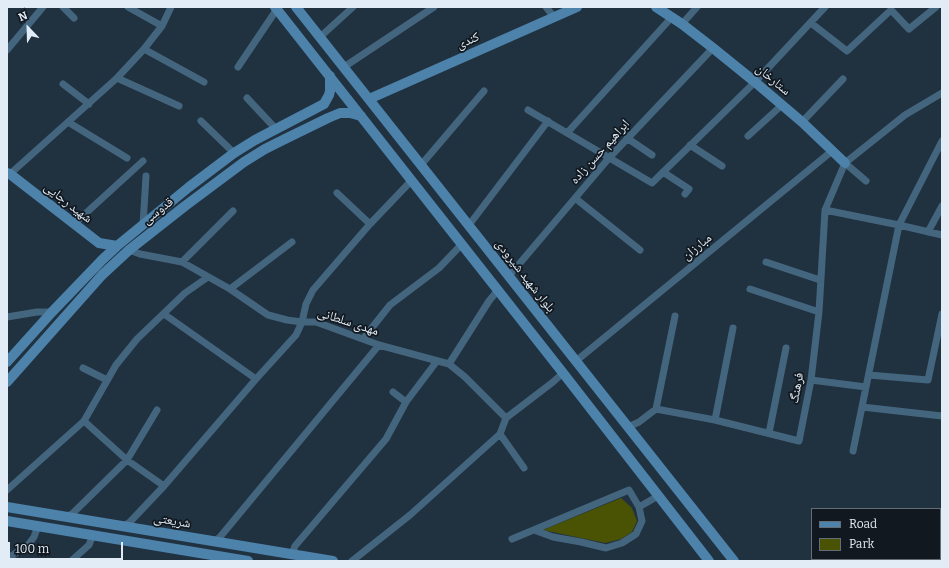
<!DOCTYPE html>
<html>
<head>
<meta charset="utf-8">
<style>
  body { margin:0 }
  #map { position:relative; width:949px; height:568px; overflow:hidden; background:#203140; font-family:Bitter,serif }
  canvas { display:block }
  .frame { position:absolute; inset:0; border:8px solid #e1ecf6; pointer-events:none }
  .legend { position:absolute; left:811px; top:508px; width:130px; height:52px; box-sizing:border-box; background:#11181f; border:1px solid #646d75; margin:0; padding:5px 7px; list-style:none; font-size:12px; color:#e1ecf6 }
  .legend li { display:flex; align-items:center; gap:8px; height:20px }
  .legend b { width:20px; border:1px solid #646d75 }
  .north { position:absolute; left:8px; top:8px; width:40px; height:40px; -webkit-text-stroke:3px #11181f; paint-order:stroke; rotate:337deg; font-size:11px; font-weight:700; line-height:16px; text-align:center; color:#e1ecf6 }
  .north::after { content:''; display:block; margin:auto; width:14px; height:18px; background:#e1ecf6; clip-path:polygon(50% 0,100% 100%,50% 72%,0 100%) }
  .scale { position:absolute; left:8px; top:542px; width:115px; height:18px; box-sizing:border-box; border:2px solid #e1ecf6; border-top:0; padding-left:5px; font-size:12px; line-height:14px; white-space:nowrap; color:#e1ecf6; -webkit-text-stroke:3px #11181f; paint-order:stroke }
</style>
</head>
<body>
<div id="map">
<canvas width="949" height="568"></canvas>
<div class="frame"></div>
<ul class="legend">
<li><b style="height:5px;background:#4d82aa"></b>Road</li>
<li><b style="height:11px;background:#4a5203"></b>Park</li>
</ul>
<div class="north">N</div>
<div class="scale">100 m</div>
</div>
<script>
const ctx = document.querySelector('canvas').getContext('2d');
ctx.lineJoin = 'round';
function fillPath(path, color) {
  ctx.fillStyle = color;
  ctx.fill(path, 'evenodd');
}
function poly(rows) {
  const path = new Path2D();
  for (const r of rows) {
    path.moveTo(r[0], r[1]);
    for (let i = 2; i < r.length; i += 2) path.lineTo(r[i], r[i + 1]);
  }
  return path;
}
function trace(path, color, width, dash) {
  ctx.strokeStyle = color;
  ctx.lineWidth = width;
  ctx.lineCap = dash ? 'butt' : 'round';
  ctx.setLineDash(dash || []);
  ctx.stroke(path);
}
function label(font, color, halo, rows, align = 'center') {
  ctx.font = font + ' Bitter,"Noto Naskh Arabic",serif';
  ctx.lineWidth = 3.5;
  ctx.setLineDash([]);
  ctx.textBaseline = 'middle';
  ctx.strokeStyle = halo;
  ctx.fillStyle = color;
  for (const [text, x, y, turn = 0] of rows) {
    ctx.save();
    ctx.translate(x, y);
    ctx.rotate((+turn || 0) * Math.PI / 180);
    ctx.textAlign = isNaN(turn) ? turn : align;
    if (halo) ctx.strokeText(text, 0, 0);
    ctx.fillText(text, 0, 0);
    ctx.restore();
  }
}
const green = poly([
  [621,498,632,508,637,521,632,532,621,539,605,543,543,530]
]);
const street = poly([
  [63,7,74,18],
  [128,7,162,26],
  [546,7,554,17],
  [811,23,847,51,891,10,909,29,936,7],
  [682,24,697,7],
  [320,37,353,7],
  [144,49,204,82],
  [7,50,43,7],
  [238,67,277,9],
  [344,67,434,7],
  [117,78,179,106],
  [63,84,89,104],
  [247,98,276,129],
  [528,110,652,183,755,82,825,7],
  [201,121,234,153],
  [68,122,127,158],
  [802,122,843,79],
  [567,133,672,17],
  [748,136,782,105],
  [627,138,652,155],
  [690,145,722,166],
  [845,163,866,181],
  [421,165,484,91],
  [663,172,689,189,685,194],
  [10,174,117,78,144,49,162,26,171,7],
  [337,193,370,224],
  [575,198,640,250],
  [825,210,899,225,942,235],
  [74,224,143,161],
  [143,225,146,176],
  [469,225,548,121],
  [928,232,942,206],
  [129,250,140,254,182,262,230,289,268,315,287,320,302,322,316,322,379,345,449,364,465,377,506,418],
  [182,262,233,211],
  [766,262,820,280],
  [509,276,609,158,713,48],
  [230,289,292,242],
  [750,289,819,312],
  [164,314,256,379],
  [7,317,37,312,52,312],
  [363,339,390,305,439,268,462,244],
  [576,361,832,151],
  [449,364,489,301,498,290],
  [83,368,107,380],
  [869,375,928,380,942,314],
  [811,380,866,387],
  [393,392,406,402],
  [862,407,942,416],
  [656,409,675,316],
  [715,420,733,328],
  [84,421,127,460,164,486],
  [628,427,639,422,656,409,715,420,799,441,811,380,819,312,825,210,845,163,905,115,942,93],
  [769,433,786,348],
  [500,434,524,468],
  [853,451,899,225,942,141],
  [7,490,84,421,116,365,137,339,185,293,208,277],
  [639,507,658,496],
  [65,517,72,514,127,460,157,410],
  [122,526,129,523,164,486,256,379,296,335,302,322,306,304,313,290,370,224,412,180],
  [512,539,629,490,639,507,642,521,636,534,622,543,606,548,581,542,553,537,534,530],
  [215,541,220,537,379,345],
  [292,554,295,546,386,439,406,402,437,361],
  [7,559,28,545,34,537,38,526],
  [71,561,89,545,93,535],
  [352,561,410,515,500,434,506,418,553,382,563,373]
]);
const secondary = poly([
  [275,7,563,373,709,561],
  [296,7,734,561],
  [656,7,682,24,713,48,755,82,802,122,845,163],
  [369,99,577,7],
  [7,173,10,174,99,243,117,246],
  [7,362,52,312,102,260,117,246,189,187,234,153,255,140,324,104,329,95,330,91,330,76],
  [7,382,102,275,129,250,185,206,244,162,265,149,285,139,328,118,340,113,350,113,361,116],
  [7,507,333,561],
  [7,521,248,561],
  [940,525,942,522],
  [940,550,942,550],
  [905,561,908,559]
]);
const streetNames = [
  ["کندی",468,41,-24],
  ["ستارخان",773,80,40],
  ["ابراهیم حسن زاده",600,152,-48],
  ["شهید رجایی",68,203,38],
  ["قدوسی",158,211,-38],
  ["مبارزان",697,247,-39],
  ["بلوار شهید شیرودی",525,276,52],
  ["مهدی سلطانی",348,322,18],
  ["فرهنگ",797,388,-80],
  ["شریعتی",172,521,9]
];
fillPath(green, '#4a5203');
trace(street, '#44657e', 7);
trace(secondary, '#4d82aa', 10);
label('13px', '#e1ecf6', '#11181f', streetNames);
</script>
</body>
</html>
